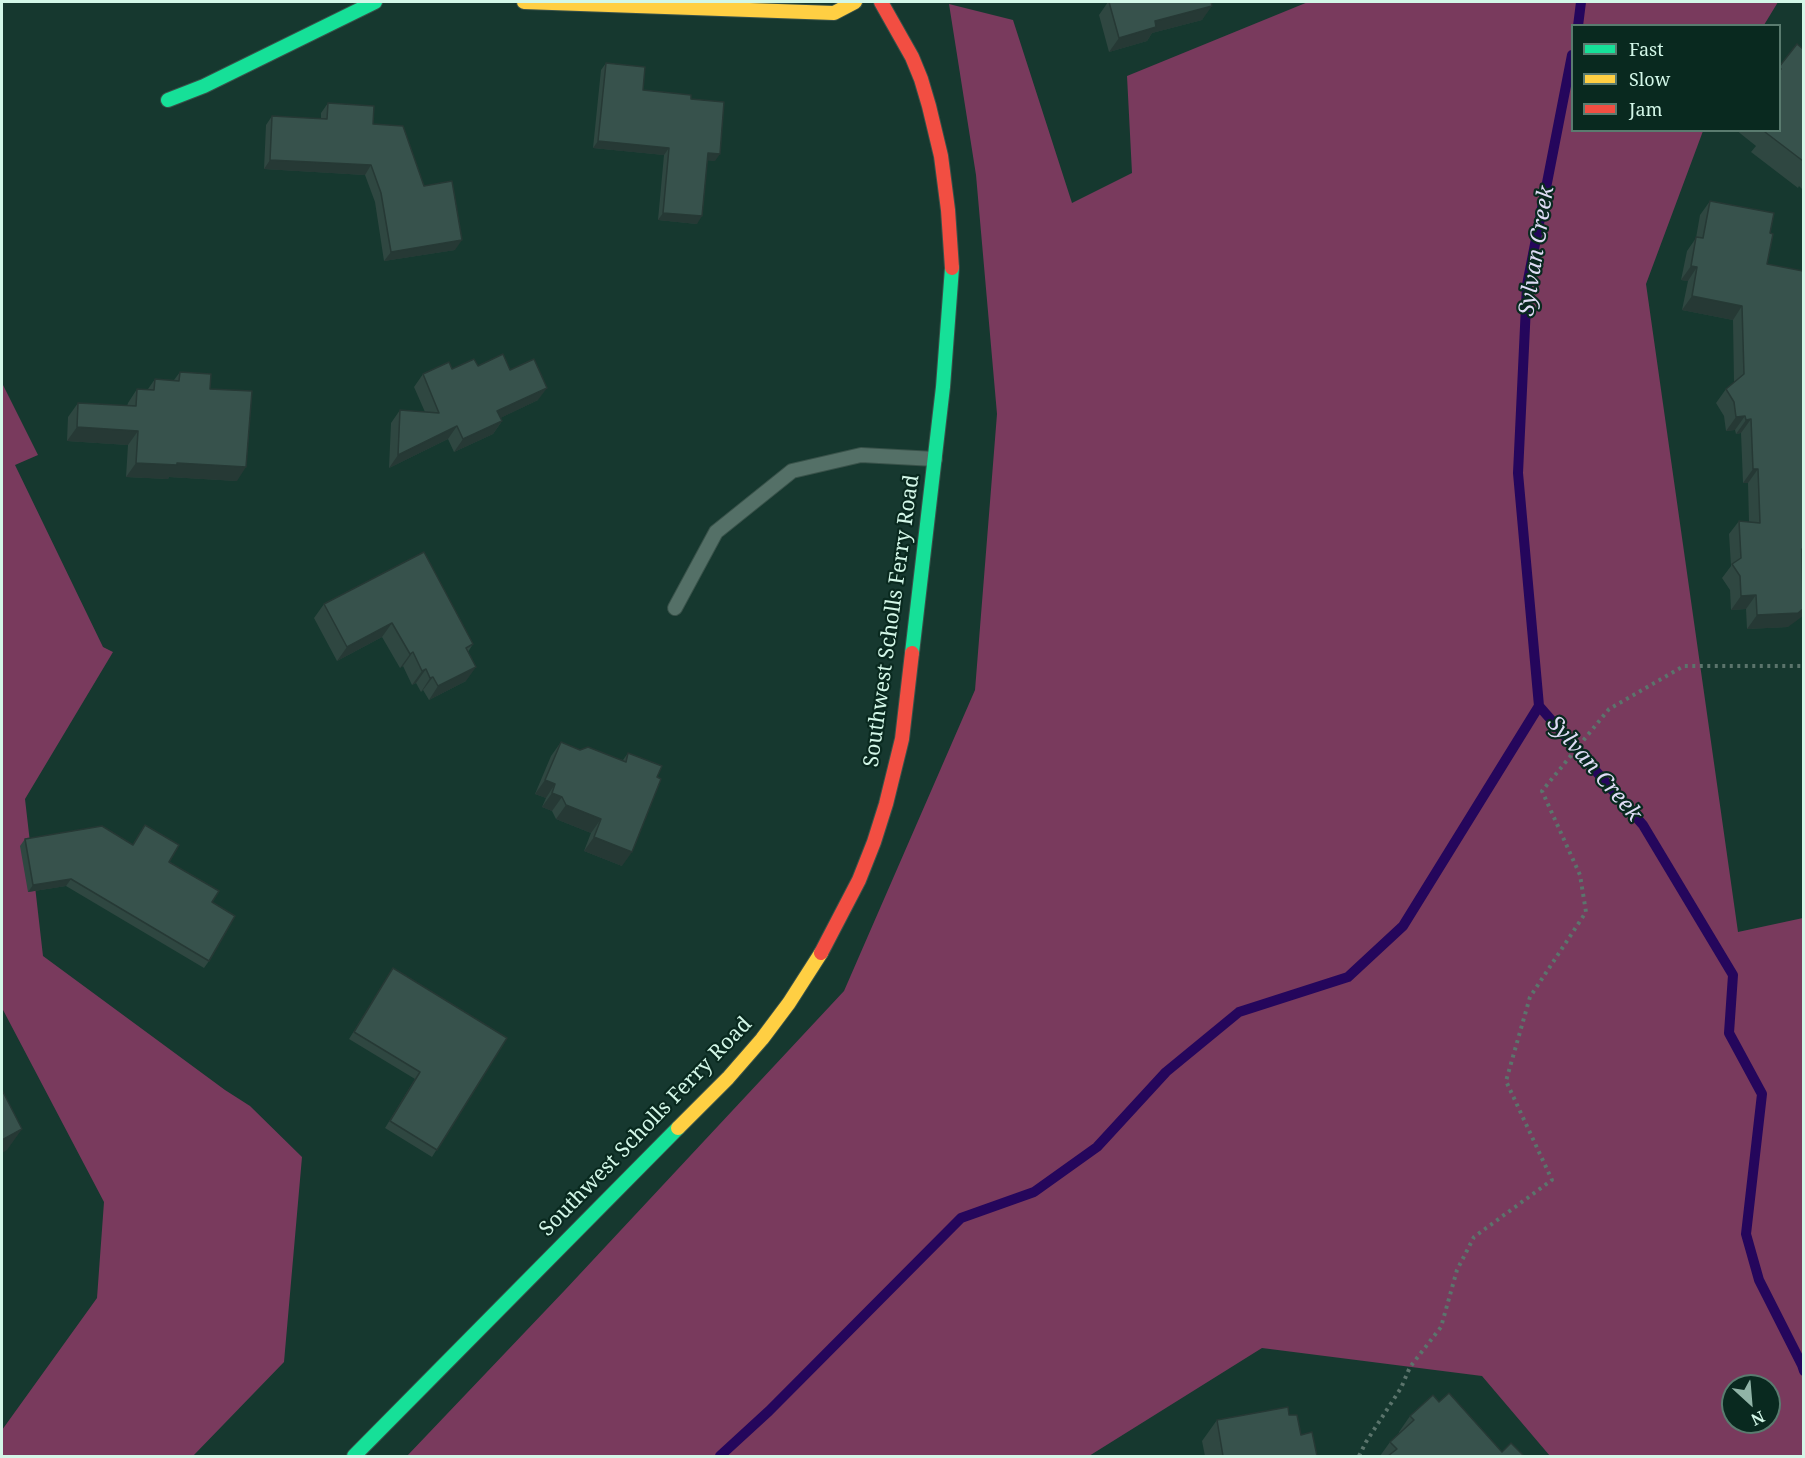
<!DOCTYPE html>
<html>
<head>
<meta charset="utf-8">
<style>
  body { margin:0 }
  #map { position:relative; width:1805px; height:1458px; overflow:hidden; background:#16382f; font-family:"Noto Serif",serif }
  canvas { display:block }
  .frame { position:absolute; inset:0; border:3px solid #d3f7e8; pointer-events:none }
  .legend { position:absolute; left:1571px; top:24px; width:210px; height:108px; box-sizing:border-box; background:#09291f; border:2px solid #5a7b6f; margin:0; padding:8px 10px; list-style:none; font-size:18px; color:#d3f7e8 }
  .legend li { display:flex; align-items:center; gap:12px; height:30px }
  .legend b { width:30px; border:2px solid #5a7b6f }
  .north { position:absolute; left:1721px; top:1374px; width:60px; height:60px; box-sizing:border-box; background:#09291f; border:2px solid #5a7b6f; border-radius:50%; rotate:154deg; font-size:16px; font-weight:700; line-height:24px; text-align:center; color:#d3f7e8 }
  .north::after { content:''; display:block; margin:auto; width:21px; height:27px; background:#91b4a7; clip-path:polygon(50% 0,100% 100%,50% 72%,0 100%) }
</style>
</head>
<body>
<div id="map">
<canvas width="1805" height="1458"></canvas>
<div class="frame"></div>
<ul class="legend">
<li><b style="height:8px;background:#16e098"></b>Fast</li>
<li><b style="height:8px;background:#ffcf43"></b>Slow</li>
<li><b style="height:8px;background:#f24e42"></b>Jam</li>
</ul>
<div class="north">N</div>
</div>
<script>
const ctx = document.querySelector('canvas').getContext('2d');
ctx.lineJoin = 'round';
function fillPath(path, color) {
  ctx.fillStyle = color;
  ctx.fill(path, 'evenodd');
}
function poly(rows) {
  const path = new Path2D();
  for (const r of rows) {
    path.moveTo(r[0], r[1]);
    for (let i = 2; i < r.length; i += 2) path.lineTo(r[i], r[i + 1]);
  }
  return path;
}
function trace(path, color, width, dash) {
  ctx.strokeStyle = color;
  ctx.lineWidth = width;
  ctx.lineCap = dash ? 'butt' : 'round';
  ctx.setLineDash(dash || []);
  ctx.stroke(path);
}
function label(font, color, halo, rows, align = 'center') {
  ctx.font = font + ' "Noto Serif",serif';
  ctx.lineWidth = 4.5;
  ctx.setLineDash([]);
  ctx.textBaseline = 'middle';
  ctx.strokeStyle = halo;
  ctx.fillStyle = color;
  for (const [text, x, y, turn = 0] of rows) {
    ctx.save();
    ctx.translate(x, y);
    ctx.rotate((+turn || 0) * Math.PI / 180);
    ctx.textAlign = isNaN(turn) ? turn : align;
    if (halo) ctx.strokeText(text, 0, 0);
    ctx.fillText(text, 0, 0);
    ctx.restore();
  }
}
const green = poly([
  [1308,2,1778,2,1764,25,1572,26,1572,130,1703,131,1646,284,1738,932,1803,918,1803,1456,1550,1456,1482,1376,1262,1348,1089,1456,407,1456,565,1290,844,991,975,690,997,414,976,175,949,4,1013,20,1072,203,1132,173,1127,76],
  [1733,1386,1769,1386,1769,1422,1733,1422],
  [2,383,38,455,15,465,103,647,113,652,25,799,43,956,225,1090,250,1106,302,1157,284,1362,193,1456,2,1456,2,1430,97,1298,104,1202,2,1008]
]);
const stream = poly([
  [1578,26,1581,2],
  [1572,55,1527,285,1518,473,1539,706,1643,825,1733,975,1729,1033,1762,1094,1746,1234,1759,1280,1802,1365,1804,1371],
  [720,1456,769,1411,961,1218,1034,1192,1097,1147,1166,1072,1239,1012,1348,977,1403,926,1539,706]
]);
const path = poly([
  [1359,1456,1366,1442,1401,1388,1410,1367,1441,1327,1457,1270,1474,1237,1552,1180,1506,1081,1530,997,1586,912,1580,875,1542,791,1609,709,1684,666,1804,666]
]);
const lane = poly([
  [675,608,716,532,792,471,861,455,935,459]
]);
const fast = poly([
  [168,100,204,86,375,2],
  [912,653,943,387,952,268],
  [354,1456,678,1128]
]);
const slow = poly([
  [524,2,834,13,855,2],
  [678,1128,728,1078,762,1039,789,1003,821,953]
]);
const jam = poly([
  [881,2,912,57,921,79,929,106,941,156,948,210,952,268],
  [821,953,859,880,874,842,886,804,902,739,912,653]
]);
const wall = poly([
  [1108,2,1211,2,1202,20,1152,33,1147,41,1109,52,1099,15],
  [1803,49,1803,190,1799,186,1798,188,1751,152,1756,146,1736,130,1779,130,1779,67],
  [606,63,643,90,691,99,715,161,707,160,697,224,658,220,664,155,593,148,601,70],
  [328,103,373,124,424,186,455,250,384,261,375,202,365,175,264,169,266,125,272,116,321,119,321,113],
  [1710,201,1770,233,1767,264,1803,271,1803,556,1788,627,1747,629,1746,609,1731,610,1730,590,1722,578,1731,566,1729,534,1739,521,1749,522,1748,483,1743,483,1741,433,1736,434,1735,430,1726,431,1724,416,1716,403,1726,389,1734,383,1733,320,1682,310,1688,281,1681,280,1687,251,1696,238,1700,215],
  [478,366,510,370,538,400,500,418,502,421,493,434,454,452,448,439,389,468,391,423,400,410,425,412,414,387,423,374,452,369],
  [180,372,210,389,237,481,169,477,168,479,126,477,128,445,67,441,68,417,78,403,127,406,128,403,137,389,148,389,155,379,174,380],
  [324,604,473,644,468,652,466,681,429,700,423,690,421,692,416,683,412,685,403,666,400,668,382,637,337,661,314,618],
  [561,742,580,750,623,760,628,753,622,866,584,851,591,833,556,819,552,811,542,807,546,798,535,794,551,756],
  [145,825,169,862,212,902,209,961,204,968,66,886,28,892,20,846,25,839,133,844],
  [393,968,507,1038,432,1157,385,1128,415,1079,349,1039],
  [1439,1402,1502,1452,1524,1456,1380,1456,1390,1442,1399,1433,1399,1432,1410,1416],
  [1289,1415,1301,1435,1317,1456,1205,1456,1202,1441,1217,1420]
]);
const shadedWall = poly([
  [1212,6,1202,20,1152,33,1147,41,1109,52,1119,38,1155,21],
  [598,141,669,148,664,155,593,148],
  [708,153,720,154,715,161,703,160],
  [270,160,371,165,365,175,264,169],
  [663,213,702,216,697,224,658,220],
  [462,240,455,250,384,261,391,252],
  [1691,266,1697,267,1688,281,1681,280],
  [1692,296,1742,306,1733,320,1682,310],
  [547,388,538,400,488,424,497,411],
  [1745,416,1735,430,1726,431,1736,417],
  [1751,419,1741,433,1736,434,1746,420],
  [502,421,493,434,454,452,463,439],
  [457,426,448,439,389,468,398,455],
  [77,427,138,431,128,445,67,441],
  [136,463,177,463,246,467,237,481,169,477,168,479,126,477],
  [1753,469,1758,469,1748,483,1743,483],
  [1756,595,1746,609,1731,610,1741,596],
  [1803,609,1803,616,1788,627,1747,629,1757,615],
  [392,623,382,637,337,661,347,647],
  [413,652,403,666,400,668,410,654],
  [476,667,466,681,429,700,438,686],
  [426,669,416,683,412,685,422,671],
  [433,677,423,690,421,692,430,678],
  [545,780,555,784,546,798,535,794],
  [552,793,562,797,552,811,542,807],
  [566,805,601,819,591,833,556,819],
  [594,837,632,852,622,866,584,851],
  [71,879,66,886,28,892,33,885],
  [22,1129,7,1150,2,1153,2,1140]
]);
const building = poly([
  [1109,2,1211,2,1212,6,1155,21,1156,27,1119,38,1109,2],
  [1797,44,1803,49,1803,161,1765,132,1767,130,1779,130,1779,71,1781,69,1779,67,1797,44],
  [606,63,645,67,643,90,691,95,691,99,724,102,720,154,708,153,702,216,663,213,669,148,598,141,606,63],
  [328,103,374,106,373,124,403,126,424,186,452,181,462,240,391,252,381,193,371,165,270,160,272,116,327,119,328,103],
  [1710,201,1774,213,1770,233,1773,234,1767,264,1803,271,1803,549,1802,549,1803,609,1798,613,1757,615,1756,595,1741,596,1740,576,1732,564,1741,558,1739,521,1760,523,1758,469,1753,469,1751,419,1746,420,1745,416,1736,417,1734,402,1726,389,1744,374,1742,306,1692,296,1697,267,1691,266,1696,237,1703,238,1710,201],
  [503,354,510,370,534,359,547,388,497,411,502,421,463,439,457,426,398,455,400,410,439,413,423,374,449,362,452,369,474,359,478,366,503,354],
  [180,372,211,374,210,389,252,391,246,467,177,463,177,465,136,463,138,431,77,427,78,403,136,406,137,389,154,390,155,379,179,381,180,372],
  [424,552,473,644,466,648,476,667,438,686,433,677,430,678,426,669,422,671,413,652,410,654,392,623,347,647,324,604,424,552],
  [561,742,580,750,588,747,626,762,628,753,662,766,657,777,661,779,632,852,594,837,601,819,566,805,562,797,552,793,555,784,545,780,561,742],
  [145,825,179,845,169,862,219,891,212,902,235,916,209,961,71,879,33,885,25,839,102,826,133,845,145,825],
  [393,968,507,1038,437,1150,390,1121,420,1072,354,1032,393,968],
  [2,1090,22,1129,2,1140,2,1090],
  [1449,1393,1502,1452,1511,1443,1524,1456,1388,1456,1397,1449,1390,1442,1414,1420,1410,1416,1433,1395,1439,1402,1449,1393],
  [1288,1407,1289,1415,1297,1415,1301,1435,1312,1432,1317,1456,1223,1456,1217,1420,1288,1407]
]);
const streetNames = [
  ["Southwest Scholls Ferry Road",892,621,-82],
  ["Southwest Scholls Ferry Road",646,1127,-46]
];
const waterNames = [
  ["Sylvan Creek",1537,251,-81],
  ["Sylvan Creek",1594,769,49]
];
fillPath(green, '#793a5d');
trace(stream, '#25065c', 10);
trace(lane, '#39524a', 16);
trace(fast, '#39524a', 16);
trace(slow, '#39524a', 16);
trace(jam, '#39524a', 16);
trace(path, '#5b746c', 4, [3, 4.5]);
trace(lane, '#547067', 14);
trace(fast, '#16e098', 14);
trace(slow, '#ffcf43', 14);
trace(jam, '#f24e42', 14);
fillPath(wall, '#2f4741');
fillPath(shadedWall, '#263935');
fillPath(building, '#37524c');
trace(building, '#263935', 1.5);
label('21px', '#d3f7e8', '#09291f', streetNames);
label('italic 22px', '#dedcf5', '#09291f', waterNames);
</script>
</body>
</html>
